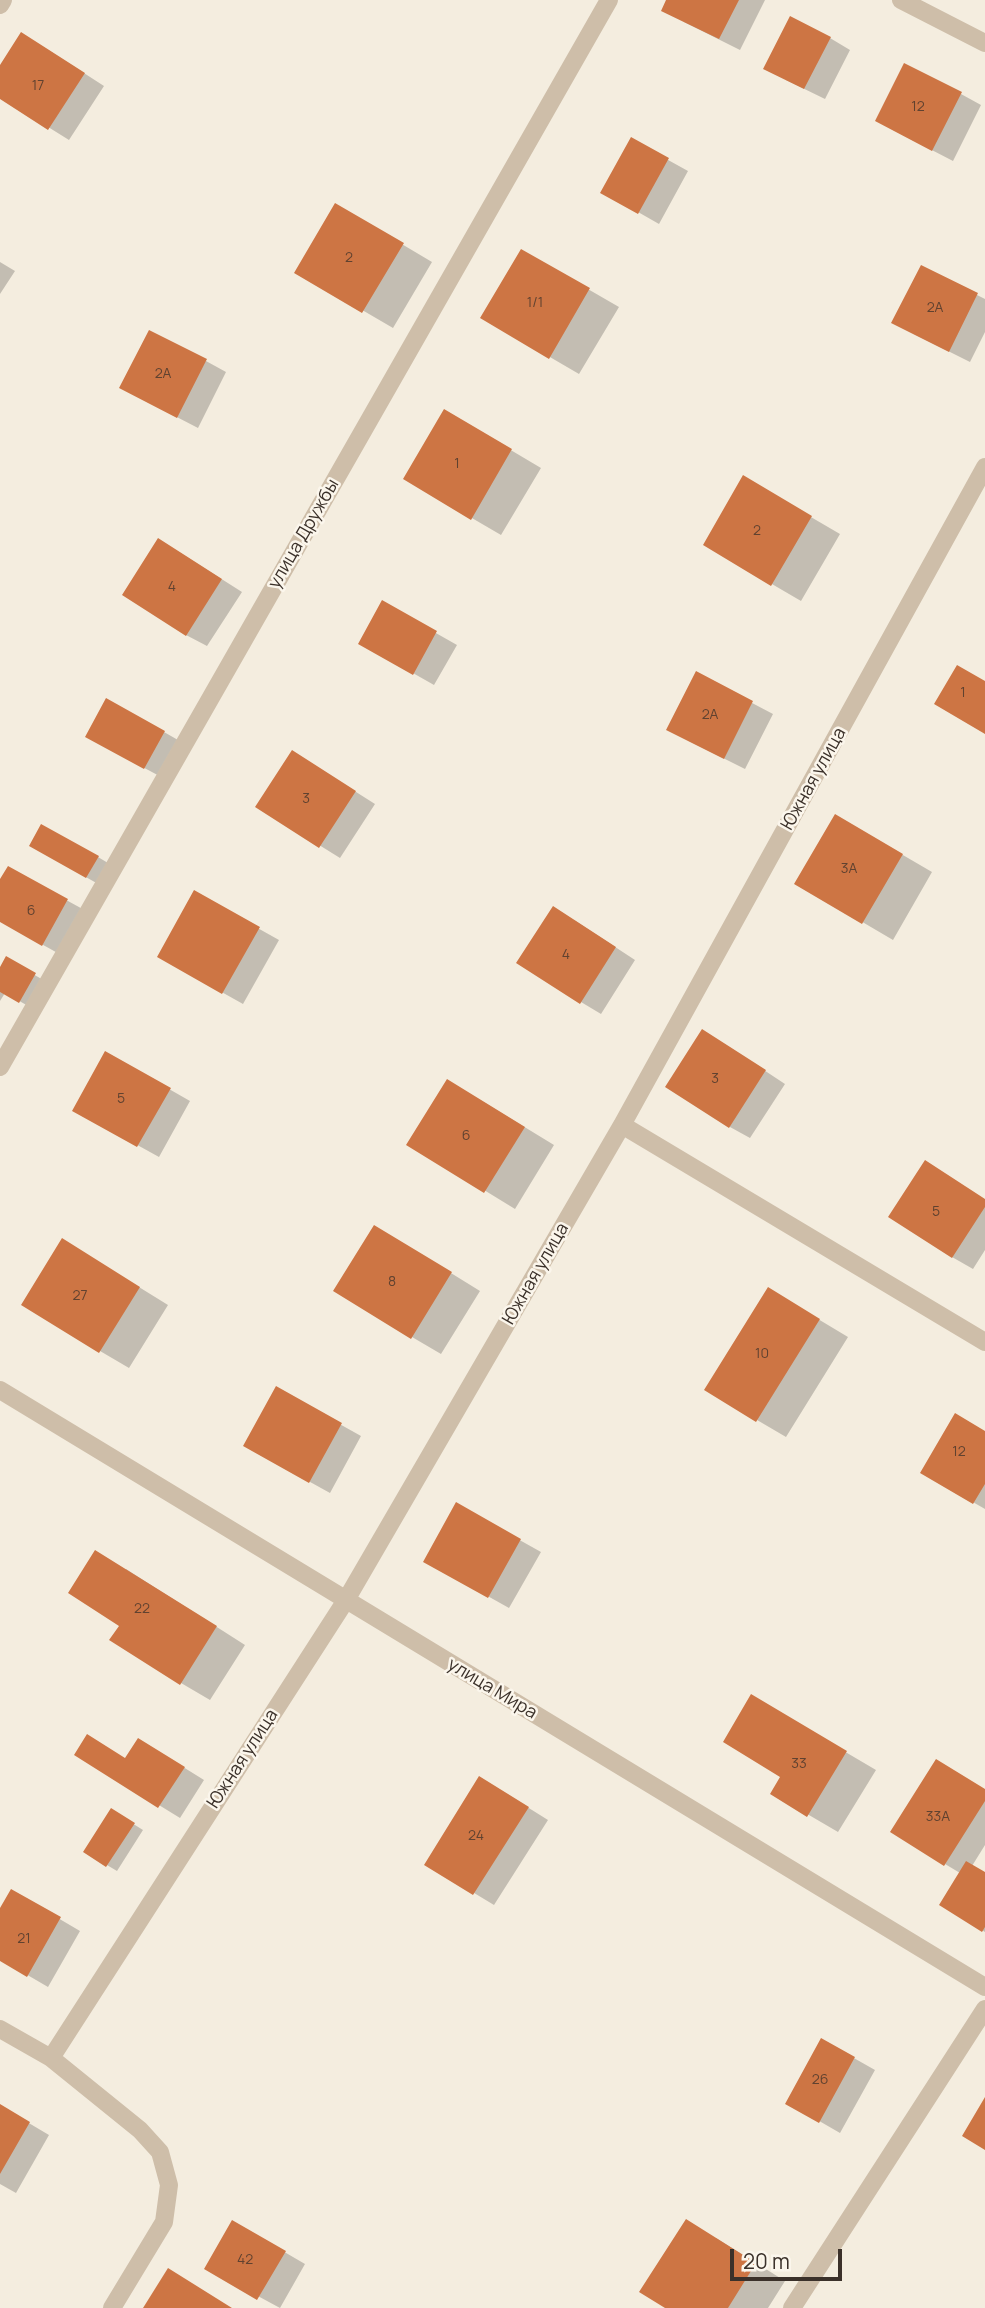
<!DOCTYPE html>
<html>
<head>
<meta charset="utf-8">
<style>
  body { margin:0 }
  #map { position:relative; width:985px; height:2308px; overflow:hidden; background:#f4eddf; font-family:Manrope,sans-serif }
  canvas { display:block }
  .scale { position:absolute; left:730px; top:2249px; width:112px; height:32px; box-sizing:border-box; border:4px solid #3b312a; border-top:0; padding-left:9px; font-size:21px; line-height:24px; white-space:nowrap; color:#3b312a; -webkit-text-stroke:5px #fbf6ec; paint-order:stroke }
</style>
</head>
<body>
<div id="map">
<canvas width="985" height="2308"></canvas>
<div class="scale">20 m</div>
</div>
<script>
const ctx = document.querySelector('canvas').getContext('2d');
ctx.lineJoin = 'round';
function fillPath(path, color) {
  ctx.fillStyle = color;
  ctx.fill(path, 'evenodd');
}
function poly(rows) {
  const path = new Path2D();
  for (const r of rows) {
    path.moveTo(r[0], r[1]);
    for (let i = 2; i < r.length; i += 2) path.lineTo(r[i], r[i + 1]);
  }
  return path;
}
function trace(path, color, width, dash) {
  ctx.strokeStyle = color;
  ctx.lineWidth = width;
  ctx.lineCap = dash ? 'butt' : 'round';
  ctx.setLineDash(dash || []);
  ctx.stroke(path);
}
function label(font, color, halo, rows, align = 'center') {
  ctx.font = font + ' Manrope,sans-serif';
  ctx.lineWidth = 5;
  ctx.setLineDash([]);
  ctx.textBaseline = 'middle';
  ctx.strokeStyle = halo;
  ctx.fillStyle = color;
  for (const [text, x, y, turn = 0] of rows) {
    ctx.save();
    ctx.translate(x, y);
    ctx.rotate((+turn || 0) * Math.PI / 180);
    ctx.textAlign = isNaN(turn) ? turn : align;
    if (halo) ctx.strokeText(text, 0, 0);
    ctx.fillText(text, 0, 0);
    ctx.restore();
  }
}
const shadow = poly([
  [668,0,765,0,740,50,684,22],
  [830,38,850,50,825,99,786,80],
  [42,46,104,86,69,140,0,97,0,68],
  [961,94,981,105,953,161,897,132],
  [632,140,688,171,659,224,603,192],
  [336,205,432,262,393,328,297,272],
  [522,251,619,307,579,374,483,318],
  [0,262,15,271,0,294],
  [921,267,985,299,985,332,970,362,914,334],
  [206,361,226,372,198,428,142,399],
  [445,411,541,468,501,535,405,479],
  [744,478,840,534,801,601,705,545],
  [179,552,242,592,207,646,186,635],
  [383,603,457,645,434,685,360,643],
  [697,674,773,714,745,769,689,741],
  [164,732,185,744,165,779,107,748],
  [293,752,375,804,340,858,258,807],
  [836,816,932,872,893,940,796,883],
  [31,846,98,857,118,869,107,889],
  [8,868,88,912,63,956,0,921,0,883],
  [195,893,279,940,243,1004,159,957],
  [574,920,635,960,601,1014,581,1002],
  [7,959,45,981,30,1007,5,993,0,1001,0,970],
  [723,1043,785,1084,750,1138,730,1127],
  [106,1053,190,1101,159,1157,74,1110],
  [477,1098,554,1145,515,1209,409,1144],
  [985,1199,985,1250,973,1269,952,1257],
  [404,1244,480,1291,441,1354,412,1337],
  [92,1258,168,1305,129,1368,100,1351],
  [798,1307,848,1337,786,1437,757,1420],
  [277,1389,361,1436,330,1493,245,1446],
  [985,1433,985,1509,922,1473],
  [457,1505,541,1552,509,1608,425,1561],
  [126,1569,245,1645,210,1700,181,1683,121,1625],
  [752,1697,876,1770,838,1832,773,1794,783,1776],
  [159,1752,204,1780,180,1818,76,1754,126,1760],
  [500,1790,548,1820,494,1905,426,1864],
  [985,1790,985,1845,972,1866,985,1873,985,1932,941,1904,960,1873,945,1864],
  [111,1810,143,1830,117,1871,85,1852],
  [12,1891,80,1931,48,1987,0,1959,0,1912],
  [822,2040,875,2070,840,2133,788,2103],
  [0,2106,49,2135,16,2193,0,2184],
  [233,2222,305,2264,280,2308,206,2268],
  [716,2238,785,2281,768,2308,668,2308]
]);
const building = poly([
  [666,0,739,0,719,39,661,11],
  [790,16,831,37,804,89,763,69],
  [21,32,85,73,48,130,0,99,0,65],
  [904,63,962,92,932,151,875,121],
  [631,137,669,158,638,214,600,193],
  [335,203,404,243,362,313,294,273],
  [521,249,590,288,549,359,480,318],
  [921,265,978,293,949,352,891,323],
  [149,330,207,359,177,418,119,388],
  [444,409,512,449,471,520,403,479],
  [743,475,812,516,771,586,703,545],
  [158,538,222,579,186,636,122,595],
  [382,600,437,631,413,675,358,644],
  [957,665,985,681,985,734,934,704],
  [696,671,753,701,724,759,666,730],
  [106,698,165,731,144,769,85,737],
  [292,750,356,791,319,848,255,807],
  [835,814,903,854,862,924,794,884],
  [41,824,99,856,86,878,29,846],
  [8,866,68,899,42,946,0,922,0,879],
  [194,890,260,927,222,994,157,957],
  [553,906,616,947,580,1004,516,963],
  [6,956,36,973,19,1003,0,992,0,967],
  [702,1029,766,1070,729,1128,665,1087],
  [105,1051,171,1088,137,1147,72,1111],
  [447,1079,525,1127,484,1193,406,1145],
  [925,1160,985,1199,985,1207,952,1258,888,1217],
  [374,1225,452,1272,411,1339,333,1291],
  [62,1238,140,1287,99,1353,21,1305],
  [768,1287,820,1319,756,1422,704,1390],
  [276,1386,342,1423,309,1483,243,1446],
  [955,1413,985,1431,985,1484,973,1504,920,1473],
  [456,1502,521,1539,488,1598,423,1562],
  [95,1550,217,1626,180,1685,109,1640,119,1626,68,1593],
  [751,1694,847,1751,807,1817,770,1794,780,1777,723,1742],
  [87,1734,125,1758,138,1738,185,1767,158,1808,74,1755],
  [936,1759,985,1789,985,1801,944,1866,890,1832],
  [479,1776,529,1807,473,1895,424,1865],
  [111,1808,135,1823,106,1867,83,1852],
  [966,1861,985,1872,985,1927,982,1932,939,1905],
  [11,1889,61,1917,27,1977,0,1961,0,1908],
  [821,2038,855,2057,819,2123,785,2104],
  [985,2097,985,2150,962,2136],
  [0,2104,30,2122,0,2174],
  [686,2219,756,2263,728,2308,665,2308,639,2292],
  [232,2220,286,2251,257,2300,204,2269],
  [168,2268,232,2308,143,2308]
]);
const street = poly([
  [901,0,985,43],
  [0,5,3,0],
  [0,1067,609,0],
  [622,1125,985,1342],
  [0,1390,985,1987],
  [0,2029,51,2058,140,2130,160,2152,169,2185,164,2222,112,2308],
  [51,2058,346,1600,622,1125,985,467],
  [792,2308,985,2009]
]);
const numberNames = [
  ["17",38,86],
  ["12",918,107],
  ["2",349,258],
  ["1/1",535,303],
  ["2А",935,308],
  ["2А",163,374],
  ["1",457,464],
  ["2",757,531],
  ["4",172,587],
  ["1",963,693],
  ["2А",710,715],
  ["3",306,799],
  ["3А",849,869],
  ["6",31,911],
  ["4",566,955],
  ["3",715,1079],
  ["5",121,1099],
  ["6",466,1136],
  ["5",936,1212],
  ["8",392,1282],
  ["27",80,1296],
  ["10",762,1354],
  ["12",959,1452],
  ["22",142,1609],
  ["33",799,1764],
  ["33А",938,1817],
  ["24",476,1836],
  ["21",24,1939],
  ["26",820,2080],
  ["42",245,2260]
];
const streetNames = [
  ["улица Дружбы",304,534,-60],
  ["Южная улица",814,779,-61],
  ["Южная улица",536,1274,-60],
  ["улица Мира",492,1689,31],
  ["Южная улица",243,1759,-57]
];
fillPath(shadow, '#0003');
fillPath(building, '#cd7544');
trace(street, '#cebea9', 18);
label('14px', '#604230', null, numberNames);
label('18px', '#3b312a', '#fbf6ec', streetNames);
</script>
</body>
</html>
